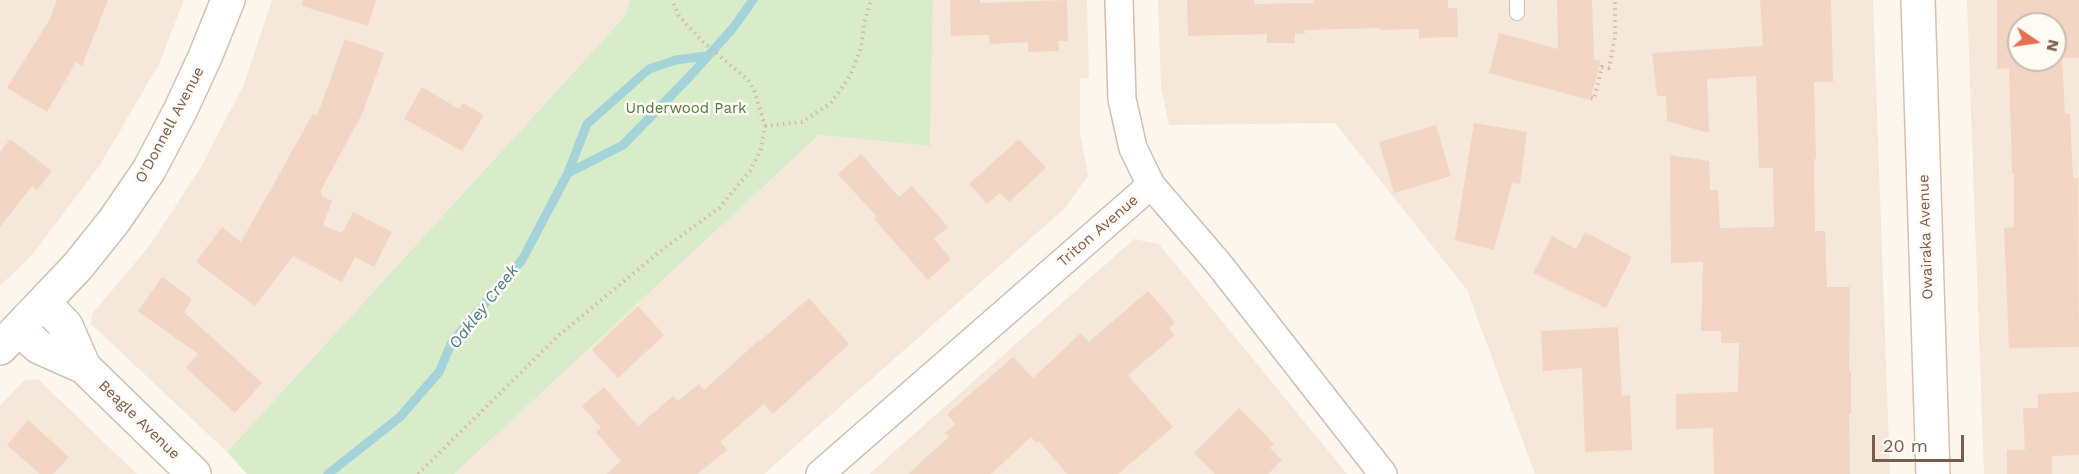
<!DOCTYPE html>
<html>
<head>
<meta charset="utf-8">
<style>
  body { margin:0 }
  #map { position:relative; width:2079px; height:474px; overflow:hidden; background:#fdf6ec; font-family:"Work Sans",sans-serif }
  canvas { display:block }
  .north { position:absolute; left:2007px; top:12px; width:60px; height:60px; box-sizing:border-box; background:#fffaf3; border:2px solid #cabbb1; border-radius:50%; rotate:103deg; font-size:16px; font-weight:700; line-height:24px; text-align:center; color:#7a5c4d }
  .north::after { content:''; display:block; margin:auto; width:21px; height:27px; background:#e76f51; clip-path:polygon(50% 0,100% 100%,50% 72%,0 100%) }
  .scale { position:absolute; left:1872px; top:435px; width:92px; height:27px; box-sizing:border-box; border:3px solid #7a5c4d; border-top:0; padding-left:8px; font-size:18px; line-height:21px; white-space:nowrap; color:#7a5c4d; -webkit-text-stroke:4px #fffaf3; paint-order:stroke }
</style>
</head>
<body>
<div id="map">
<canvas width="2079" height="474"></canvas>
<div class="north">N</div>
<div class="scale">20 m</div>
</div>
<script>
const ctx = document.querySelector('canvas').getContext('2d');
ctx.lineJoin = 'round';
function fillPath(path, color) {
  ctx.fillStyle = color;
  ctx.fill(path, 'evenodd');
}
function poly(rows) {
  const path = new Path2D();
  for (const r of rows) {
    path.moveTo(r[0], r[1]);
    for (let i = 2; i < r.length; i += 2) path.lineTo(r[i], r[i + 1]);
  }
  return path;
}
function trace(path, color, width, dash) {
  ctx.strokeStyle = color;
  ctx.lineWidth = width;
  ctx.lineCap = dash ? 'butt' : 'round';
  ctx.setLineDash(dash || []);
  ctx.stroke(path);
}
function label(font, color, halo, rows, align = 'center') {
  ctx.font = font + ' "Work Sans",sans-serif';
  ctx.lineWidth = 5;
  ctx.setLineDash([]);
  ctx.textBaseline = 'middle';
  ctx.strokeStyle = halo;
  ctx.fillStyle = color;
  for (const [text, x, y, turn = 0] of rows) {
    ctx.save();
    ctx.translate(x, y);
    ctx.rotate((+turn || 0) * Math.PI / 180);
    ctx.textAlign = isNaN(turn) ? turn : align;
    if (halo) ctx.strokeText(text, 0, 0);
    ctx.fillText(text, 0, 0);
    ctx.restore();
  }
}
const residential = poly([
  [0,0,184,0,159,64,100,165,32,255,0,286],
  [272,0,630,0,625,16,227,452,91,324,92,314,150,245,201,167,244,84],
  [933,0,1087,0,1089,78,1080,79,1080,132,1088,176,1064,209,764,474,454,474,819,135,930,146],
  [1158,0,1873,0,1890,474,1535,474,1467,290,1335,123,1169,125,1161,87],
  [1967,0,2079,0,2079,474,1984,474],
  [2019,24,2055,24,2055,60,2019,60],
  [1134,239,1159,244,1347,474,869,474],
  [38,379,137,474,0,474,0,406,23,381]
]);
const green = poly([
  [630,0,933,0,930,146,819,135,454,474,247,474,227,452,625,16]
]);
const stream = poly([
  [568,173,587,124,649,69,676,60,706,56],
  [328,474,400,417,439,372,452,342,522,260,568,173,623,145,691,75,733,28,753,0]
]);
const building = poly([
  [57,0,108,0,82,66,76,62,47,112,7,88,50,19],
  [303,0,376,0,368,26,302,6],
  [950,0,980,0,980,3,1067,0,1068,41,1058,41,1059,51,1028,52,1028,42,990,44,989,35,951,36],
  [1187,0,1254,0,1254,4,1314,3,1314,0,1448,0,1448,8,1457,8,1458,37,1419,38,1419,29,1379,30,1379,28,1304,30,1305,34,1295,34,1295,43,1267,43,1267,34,1188,36],
  [1557,0,1592,0,1594,59,1601,61,1590,100,1489,73,1499,33,1558,49],
  [1760,0,1831,0,1833,82,1814,82,1816,159,1814,159,1815,231,1825,231,1827,287,1850,287,1849,371,1851,371,1851,414,1849,414,1850,474,1714,474,1713,428,1676,429,1676,394,1738,392,1739,343,1721,343,1721,331,1701,331,1703,262,1671,263,1670,155,1709,161,1710,190,1718,190,1720,228,1774,227,1773,168,1759,168,1756,76,1707,79,1709,133,1667,121,1666,96,1657,96,1652,53,1763,46],
  [1997,0,2079,0,2079,58,2062,58,2065,114,2070,114,2073,178,2078,178,2079,347,2009,348,2004,228,2014,227,2014,174,2012,174,2009,68,1997,69],
  [2019,24,2055,24,2055,60,2019,60],
  [345,39,384,53,363,112,320,192,322,193,321,195,332,201,323,225,342,233,353,212,392,232,374,267,355,257,342,282,293,256,255,306,196,262,222,227,241,242,313,114,317,116],
  [422,87,459,109,463,103,484,115,462,151,404,119],
  [1474,123,1527,132,1520,184,1512,183,1494,250,1455,240],
  [1436,125,1451,176,1394,193,1379,142],
  [10,139,52,171,37,190,32,186,0,227,0,152],
  [1019,139,1046,168,1009,202,1000,193,987,204,969,184],
  [861,154,899,197,912,186,948,227,934,239,951,259,928,280,874,219,877,217,838,174],
  [1585,232,1632,257,1606,308,1533,273,1552,236,1576,249],
  [162,277,192,299,184,312,262,383,235,413,186,368,198,354,138,311],
  [1148,291,1175,322,1169,328,1175,335,1128,375,1173,427,1118,474,1067,474,1039,441,1037,443,1031,437,991,474,908,474,949,437,945,433,955,424,947,414,1013,357,1033,378,1081,333,1089,342],
  [809,298,849,344,773,414,764,404,720,442,727,450,697,474,607,474,621,461,596,432,601,428,582,406,604,387,638,426,673,396,678,401,699,384,704,390,759,340,760,341],
  [638,306,664,335,618,378,592,350],
  [1618,327,1622,396,1630,395,1632,450,1585,452,1582,368,1543,371,1541,331],
  [2079,392,2079,455,2052,456,2052,474,2007,474,2007,450,2025,450,2023,408,2038,408,2038,394],
  [1239,408,1274,444,1270,448,1282,460,1268,474,1215,474,1194,453],
  [28,420,69,457,53,474,40,474,7,445]
]);
const path = poly([
  [1591,98,1594,99,1602,67,1609,68,1615,36,1615,0],
  [765,126,802,122,831,103,850,76,861,48,864,23,871,0],
  [418,474,558,336,658,253,719,208,750,171,761,149,765,126,754,90,748,80,702,41,679,16,672,0]
]);
const lane = poly([
  [1517,0,1517,13]
]);
const street = poly([
  [1119,0,1122,99,1133,148,1151,185],
  [820,474,1151,185,1218,263,1383,474]
]);
const secondary = poly([
  [1918,0,1933,474],
  [44,303,66,326,84,367],
  [19,329,39,347,84,367,194,474],
  [0,348,78,266,114,221,149,170,180,111,205,57,228,0]
]);
const parkNames = [
  ["Underwood Park",686,109]
];
const streetNames = [
  ["O'Donnell Avenue",170,125,-62],
  ["Triton Avenue",1098,231,-41],
  ["Owairaka Avenue",1926,237,-92],
  ["Beagle Avenue",139,420,44]
];
const waterNames = [
  ["Oakley Creek",484,307,-52]
];
fillPath(residential, '#f5e8da');
fillPath(green, '#d8ecc9');
trace(stream, '#a5d3da', 9);
fillPath(building, '#f3d5c3');
trace(lane, '#d1beb0', 16);
trace(street, '#d1beb0', 30);
trace(secondary, '#d6c0b0', 36);
trace(path, '#d9b8a5', 4, [1.5, 4.5]);
trace(lane, '#fff', 14);
trace(street, '#fff', 27);
trace(secondary, '#fff', 33);
label('15px', '#537a41', '#fffaf3', parkNames);
label('15px', '#7a5c4d', '#fffaf3', streetNames);
label('italic 16px', '#437c86', '#fffaf3', waterNames);
</script>
</body>
</html>
